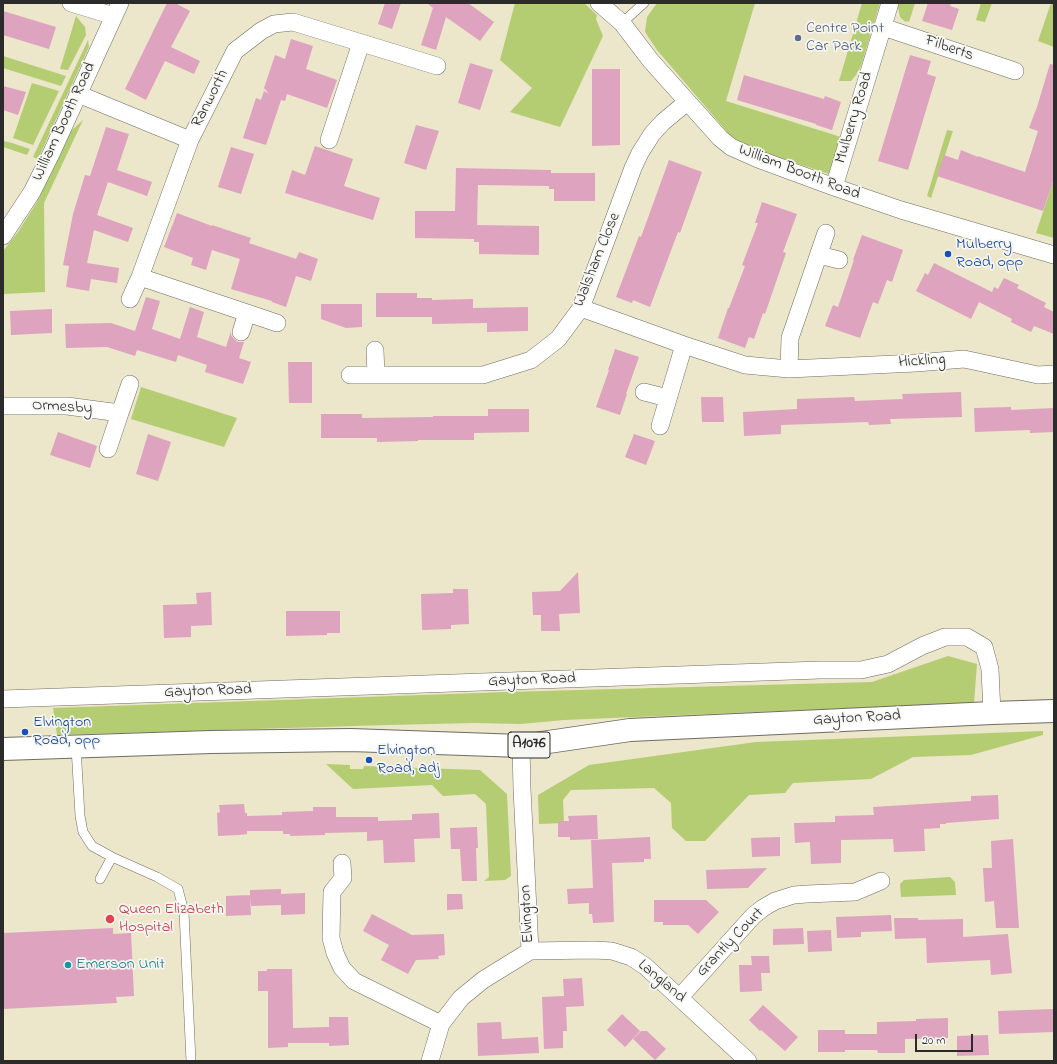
<!DOCTYPE html>
<html>
<head>
<meta charset="utf-8">
<style>
  body { margin:0 }
  #map { position:relative; width:1057px; height:1064px; overflow:hidden; background:#ece6ca; font-family:"Indie Flower",sans-serif }
  canvas { display:block }
  .frame { position:absolute; inset:0; border:4px solid #2b2b2b; pointer-events:none }
  .scale { position:absolute; left:915px; top:1034px; width:58px; height:18px; box-sizing:border-box; border:2px solid #2b2b2b; border-top:0; padding-left:5px; font-size:12px; line-height:14px; white-space:nowrap; color:#2b2b2b; -webkit-text-stroke:3px #f6f6f2; paint-order:stroke }
</style>
</head>
<body>
<div id="map">
<canvas width="1057" height="1064"></canvas>
<div class="frame"></div>
<div class="scale">20 m</div>
</div>
<script>
const ctx = document.querySelector('canvas').getContext('2d');
ctx.lineJoin = 'round';
function fillPath(path, color) {
  ctx.fillStyle = color;
  ctx.fill(path, 'evenodd');
}
function poly(rows) {
  const path = new Path2D();
  for (const r of rows) {
    path.moveTo(r[0], r[1]);
    for (let i = 2; i < r.length; i += 2) path.lineTo(r[i], r[i + 1]);
  }
  return path;
}
function trace(path, color, width, dash) {
  ctx.strokeStyle = color;
  ctx.lineWidth = width;
  ctx.lineCap = dash ? 'butt' : 'round';
  ctx.setLineDash(dash || []);
  ctx.stroke(path);
}
function label(font, color, halo, rows, align = 'center') {
  ctx.font = font + ' "Indie Flower",sans-serif';
  ctx.lineWidth = 3.5;
  ctx.setLineDash([]);
  ctx.textBaseline = 'middle';
  ctx.strokeStyle = halo;
  ctx.fillStyle = color;
  for (const [text, x, y, turn = 0] of rows) {
    ctx.save();
    ctx.translate(x, y);
    ctx.rotate((+turn || 0) * Math.PI / 180);
    ctx.textAlign = isNaN(turn) ? turn : align;
    if (halo) ctx.strokeText(text, 0, 0);
    ctx.fillText(text, 0, 0);
    ctx.restore();
  }
}
const green = poly([
  [515,3,584,3,597,15,596,19,603,36,560,127,510,112,532,88,500,60],
  [657,3,755,3,726,101,841,137,829,174,741,145,728,133,657,50,645,32,647,17],
  [862,3,880,3,861,66,856,75,851,81,839,81],
  [898,3,915,3,909,22,907,21,906,22,903,20,900,17,898,8],
  [981,3,992,3,985,22,976,20],
  [1051,3,1054,3,1054,47,1038,41],
  [76,16,85,27,86,35,68,70,60,69],
  [88,40,89,47,38,159,33,157],
  [3,56,66,76,61,86,3,68],
  [32,83,59,91,33,145,13,138],
  [83,120,44,203,45,292,3,294,3,251,18,232,37,202,71,131],
  [947,130,953,131,931,198,927,196],
  [3,141,12,143,30,149,27,155,3,147],
  [1054,179,1054,238,1036,233],
  [141,387,237,418,224,447,131,419],
  [948,656,977,664,974,703,564,720,521,724,474,723,388,725,57,735,53,708,506,692,872,682],
  [1043,731,1043,735,971,755,913,757,871,779,793,783,785,793,749,795,705,841,686,841,672,828,671,803,654,788,571,790,563,800,564,823,539,824,538,795,589,765,756,742],
  [326,764,350,765,350,769,363,769,364,766,480,770,507,794,511,876,505,880,484,881,489,877,486,804,475,794,443,796,432,785,353,789],
  [950,877,955,882,956,895,901,897,900,884,904,880]
]);
const building = poly([
  [167,3,175,3,190,11,171,47,200,61,194,74,165,61,146,100,125,89],
  [385,3,401,3,392,29,378,24],
  [427,3,468,3,494,22,480,41,446,17,436,50,421,45,433,8],
  [928,3,951,3,950,6,959,9,952,30,922,21],
  [3,11,56,27,49,49,3,35],
  [291,39,313,46,306,69,337,80,327,108,287,94,285,101,281,100,266,145,243,138,256,98,261,100,264,91,269,94,264,88,275,55,285,59],
  [910,55,931,61,927,74,936,77,908,170,878,161],
  [470,63,493,70,480,110,458,103],
  [1050,64,1054,65,1054,179,1043,211,937,176,944,155,958,160,961,150,978,157,978,156,989,160,1025,172,1038,131,1029,128,1037,107],
  [592,69,620,69,620,145,592,146],
  [744,75,824,99,825,96,841,102,832,130,816,125,816,124,737,100],
  [3,86,26,92,18,115,3,110],
  [416,125,439,131,426,170,404,163],
  [106,127,129,134,117,170,152,182,147,196,108,182,97,215,133,228,128,242,94,230,87,263,119,268,117,283,91,279,89,291,66,287,69,266,63,265,73,214,85,175,90,176],
  [315,146,353,159,344,186,380,198,373,220,285,193,292,170,305,175],
  [231,147,254,154,241,194,218,187],
  [669,160,702,172,680,233,678,232,650,307,633,300,632,303,616,297,639,236,641,237],
  [456,168,551,170,551,173,595,173,595,201,554,201,554,189,549,189,549,186,478,185,477,225,539,226,539,255,479,254,479,242,474,242,474,239,415,238,415,211,455,211],
  [762,202,797,214,783,252,786,253,765,314,763,313,754,339,749,337,745,348,718,338,728,308,729,308,745,266,742,265,758,223,755,223],
  [177,213,212,226,212,225,251,238,249,243,296,259,299,252,318,259,311,281,296,276,286,307,272,302,272,301,231,289,240,259,212,250,206,270,191,265,193,258,164,247],
  [862,235,903,250,892,282,887,280,878,304,873,302,860,338,825,326,833,305,838,307,854,260,853,260],
  [934,263,992,292,994,287,998,289,1004,278,1019,285,1017,288,1046,303,1044,307,1054,312,1054,334,1034,326,1031,332,1011,322,1012,319,979,302,971,319,916,291,925,273,928,275],
  [376,293,417,293,417,298,432,298,432,300,473,299,473,308,528,307,528,331,487,332,487,323,432,324,432,317,376,317],
  [146,297,160,301,152,329,180,339,190,307,204,312,197,337,226,347,231,331,231,335,234,339,238,342,244,342,239,358,251,362,243,384,205,372,207,365,178,355,176,362,137,350,135,356,107,347,66,348,65,324,111,323,135,331],
  [321,304,362,304,362,327,346,328,321,319],
  [52,309,52,333,11,335,10,311],
  [615,349,639,357,626,394,627,394,620,415,596,407,609,370,608,370],
  [288,362,312,362,312,403,289,403],
  [961,392,962,417,890,419,891,424,869,425,868,422,781,425,781,434,744,436,743,412,797,409,797,399,854,397,855,401,903,399,902,394],
  [701,397,723,397,724,422,702,422],
  [1011,407,1011,410,1054,408,1054,432,1030,433,1030,430,975,432,974,408],
  [488,409,529,409,529,432,474,433,474,440,418,440,418,441,377,442,377,438,321,438,321,414,362,414,362,418,433,417,433,416,488,416],
  [58,432,97,446,90,468,50,455],
  [148,434,171,442,158,481,136,474],
  [634,434,655,441,646,465,625,457],
  [578,572,580,613,559,614,560,631,541,631,541,615,533,615,532,592,560,591],
  [453,589,468,589,469,624,451,625,451,629,422,630,421,594,453,593],
  [211,592,212,625,191,626,191,637,164,638,163,605,197,604,196,593],
  [286,611,340,611,340,633,327,633,327,635,286,636],
  [998,795,999,819,946,823,946,824,940,824,940,828,924,829,925,851,894,852,893,839,841,840,841,863,811,864,810,842,795,843,794,823,835,822,835,816,874,815,873,807,971,801,971,796],
  [244,804,245,813,247,813,247,816,282,815,282,812,313,811,313,807,336,807,336,817,378,817,378,821,412,820,412,814,439,813,440,838,414,839,415,862,384,863,383,840,367,841,367,832,325,833,325,835,290,836,290,834,283,834,283,831,247,831,247,834,239,835,218,836,217,813,220,812,219,805],
  [597,815,598,839,570,840,570,837,558,837,558,821,569,821,568,816],
  [477,827,478,848,476,848,477,881,462,881,460,849,451,849,450,828],
  [650,837,651,859,644,859,644,862,612,863,614,922,593,923,592,914,589,914,589,903,568,904,567,889,593,888,591,840],
  [780,837,780,856,752,857,751,838],
  [1013,839,1019,928,996,928,994,901,985,902,983,868,992,868,991,841],
  [767,868,748,888,707,889,706,870],
  [281,889,281,894,305,893,305,914,281,915,281,905,250,906,250,890],
  [447,894,462,894,463,909,447,910],
  [250,895,251,915,226,916,226,896],
  [654,900,706,900,719,912,698,934,688,925,663,925,663,922,654,922],
  [372,914,412,935,444,934,445,955,438,956,439,959,416,960,408,974,381,960,389,945,363,931],
  [891,915,892,931,861,932,861,937,837,938,836,917],
  [894,918,918,918,918,920,963,919,963,937,1008,934,1012,973,991,975,990,960,927,963,926,938,895,939],
  [113,928,113,934,131,933,134,996,116,997,117,1003,3,1009,3,933],
  [803,928,804,944,773,945,773,929],
  [831,930,832,951,808,952,807,931],
  [751,956,769,956,770,973,761,973,762,991,740,992,739,965,752,965],
  [267,969,292,969,293,1028,329,1027,329,1017,348,1017,349,1045,329,1046,329,1043,288,1043,288,1047,268,1048,268,991,258,991,258,971,267,971],
  [582,978,584,1006,566,1007,567,1031,563,1031,563,1048,544,1049,542,997,564,996,563,979],
  [763,1005,798,1037,785,1051,761,1030,760,1031,749,1020],
  [1054,1009,1054,1032,999,1034,998,1011],
  [622,1014,640,1031,625,1047,607,1030],
  [948,1018,948,1038,905,1039,905,1053,878,1053,877,1050,845,1050,845,1052,818,1052,818,1030,845,1030,845,1034,877,1034,877,1022,916,1021,916,1019],
  [501,1022,502,1039,538,1037,539,1053,478,1056,477,1023],
  [641,1031,647,1031,666,1049,655,1060,633,1039],
  [988,1035,989,1055,957,1056,957,1036]
]);
const service = poly([
  [622,23,644,3],
  [76,747,80,816,83,832,92,846,112,857,157,877,178,889,184,912,191,1061],
  [100,879,112,857]
]);
const minor = poly([
  [71,3,114,16],
  [599,3,622,23,651,61,720,138,731,147,758,159,834,187,901,210,1054,255],
  [883,27,1015,71],
  [78,94,190,140],
  [329,140,361,43],
  [834,187,890,3],
  [3,236,32,192,51,154,120,3],
  [819,255,839,260],
  [140,277,277,323],
  [130,299,140,277,190,140,235,51,261,31,274,24,293,22,437,66],
  [581,308,684,345,745,365,789,369,916,363,964,359,1038,375,1054,374],
  [241,332,247,313],
  [375,350,376,375],
  [789,369,790,338,826,233],
  [350,375,483,375,531,360,558,339,581,308,633,168,640,153,652,134,663,122,687,102],
  [644,392,668,398],
  [3,406,67,406,120,413,108,449],
  [120,413,130,384],
  [660,426,684,345],
  [3,699,820,670,861,670,888,664,922,646,945,637,967,637,984,647,990,669,992,713],
  [521,746,522,789,530,951],
  [342,863,343,878,332,892,331,938,335,953,342,968,354,981,441,1024],
  [680,997,753,916,763,908,775,901,794,895,807,894,855,892,881,881],
  [430,1061,441,1024,461,998,483,980,530,951,594,950,612,951,631,957,645,966,748,1061]
]);
const primary = poly([
  [3,749,211,742,351,740,521,746,630,730,992,713,1054,711]
]);
const markers = [
  [798,38,4,"#5c6f8a"],
  [948,254,4,"#1a4fb4"],
  [25,732,4,"#1a4fb4"],
  [369,760,4,"#1a4fb4"],
  [110,919,5,"#e0444e"],
  [68,965,4,"#0f9aa8"]
];
const shields = [
  [529,745,42]
];
const shieldNames = [
  ["A1076",529,745]
];
const serviceNames = [
  ["Centre Point",806,29],
  ["Car Park",806,47]
];
const streetNames = [
  ["Filberts",949,49,19],
  ["Ranworth",211,99,-63],
  ["Mulberry Road",855,118,-73],
  ["William Booth Road",65,122,-65],
  ["William Booth Road",799,173,21],
  ["Walsham Close",598,260,-68],
  ["Hickling",922,362,-4],
  ["Ormesby",62,408,3],
  ["Gayton Road",532,681,-2],
  ["Gayton Road",208,692,-2],
  ["Gayton Road",857,719,-3],
  ["Elvington",528,914,-93],
  ["Grantly Court",731,943,-46],
  ["Langland",661,982,40]
];
const transitNames = [
  ["Mulberry",956,245],
  ["Road, opp",956,263],
  ["Elvington",33,723],
  ["Road, opp",33,741],
  ["Elvington",377,751],
  ["Road, adj",377,769]
];
const healthNames = [
  ["Queen Elizabeth",119,910],
  ["Hospital",119,928]
];
const cultureNames = [
  ["Emerson Unit",76,965]
];
fillPath(green, '#b4cd72');
fillPath(building, '#dea3bf');
trace(service, '#6f6c63', 10);
trace(minor, '#6f6c63', 18);
trace(primary, '#6f6c63', 24);
trace(service, '#fff', 9);
trace(minor, '#fff', 17);
trace(primary, '#fff', 22);
for (const [x, y, r, color] of markers) {
  const dot = new Path2D();
  dot.arc(x, y, r, 0, 2 * Math.PI);
  ctx.fillStyle = color;
  ctx.fill(dot);
  trace(dot, '#f6f6f2', 1.5);
}
for (const [x, y, w] of shields) {
  const box = new Path2D();
  box.roundRect(x - w / 2, y - 13, w, 26, 3);
  ctx.fillStyle = '#f6f6f2';
  ctx.fill(box);
  trace(box, '#2b2b2b', 1);
}
label('bold 15px', '#2b2b2b', null, shieldNames);
label('16px', '#4e5e75', '#f6f6f2', serviceNames, 'left');
label('16px', '#2b2b2b', '#f6f6f2', streetNames);
label('16px', '#164399', '#f6f6f2', transitNames, 'left');
label('16px', '#be3a42', '#f6f6f2', healthNames, 'left');
label('16px', '#0d838f', '#f6f6f2', cultureNames, 'left');
</script>
</body>
</html>
